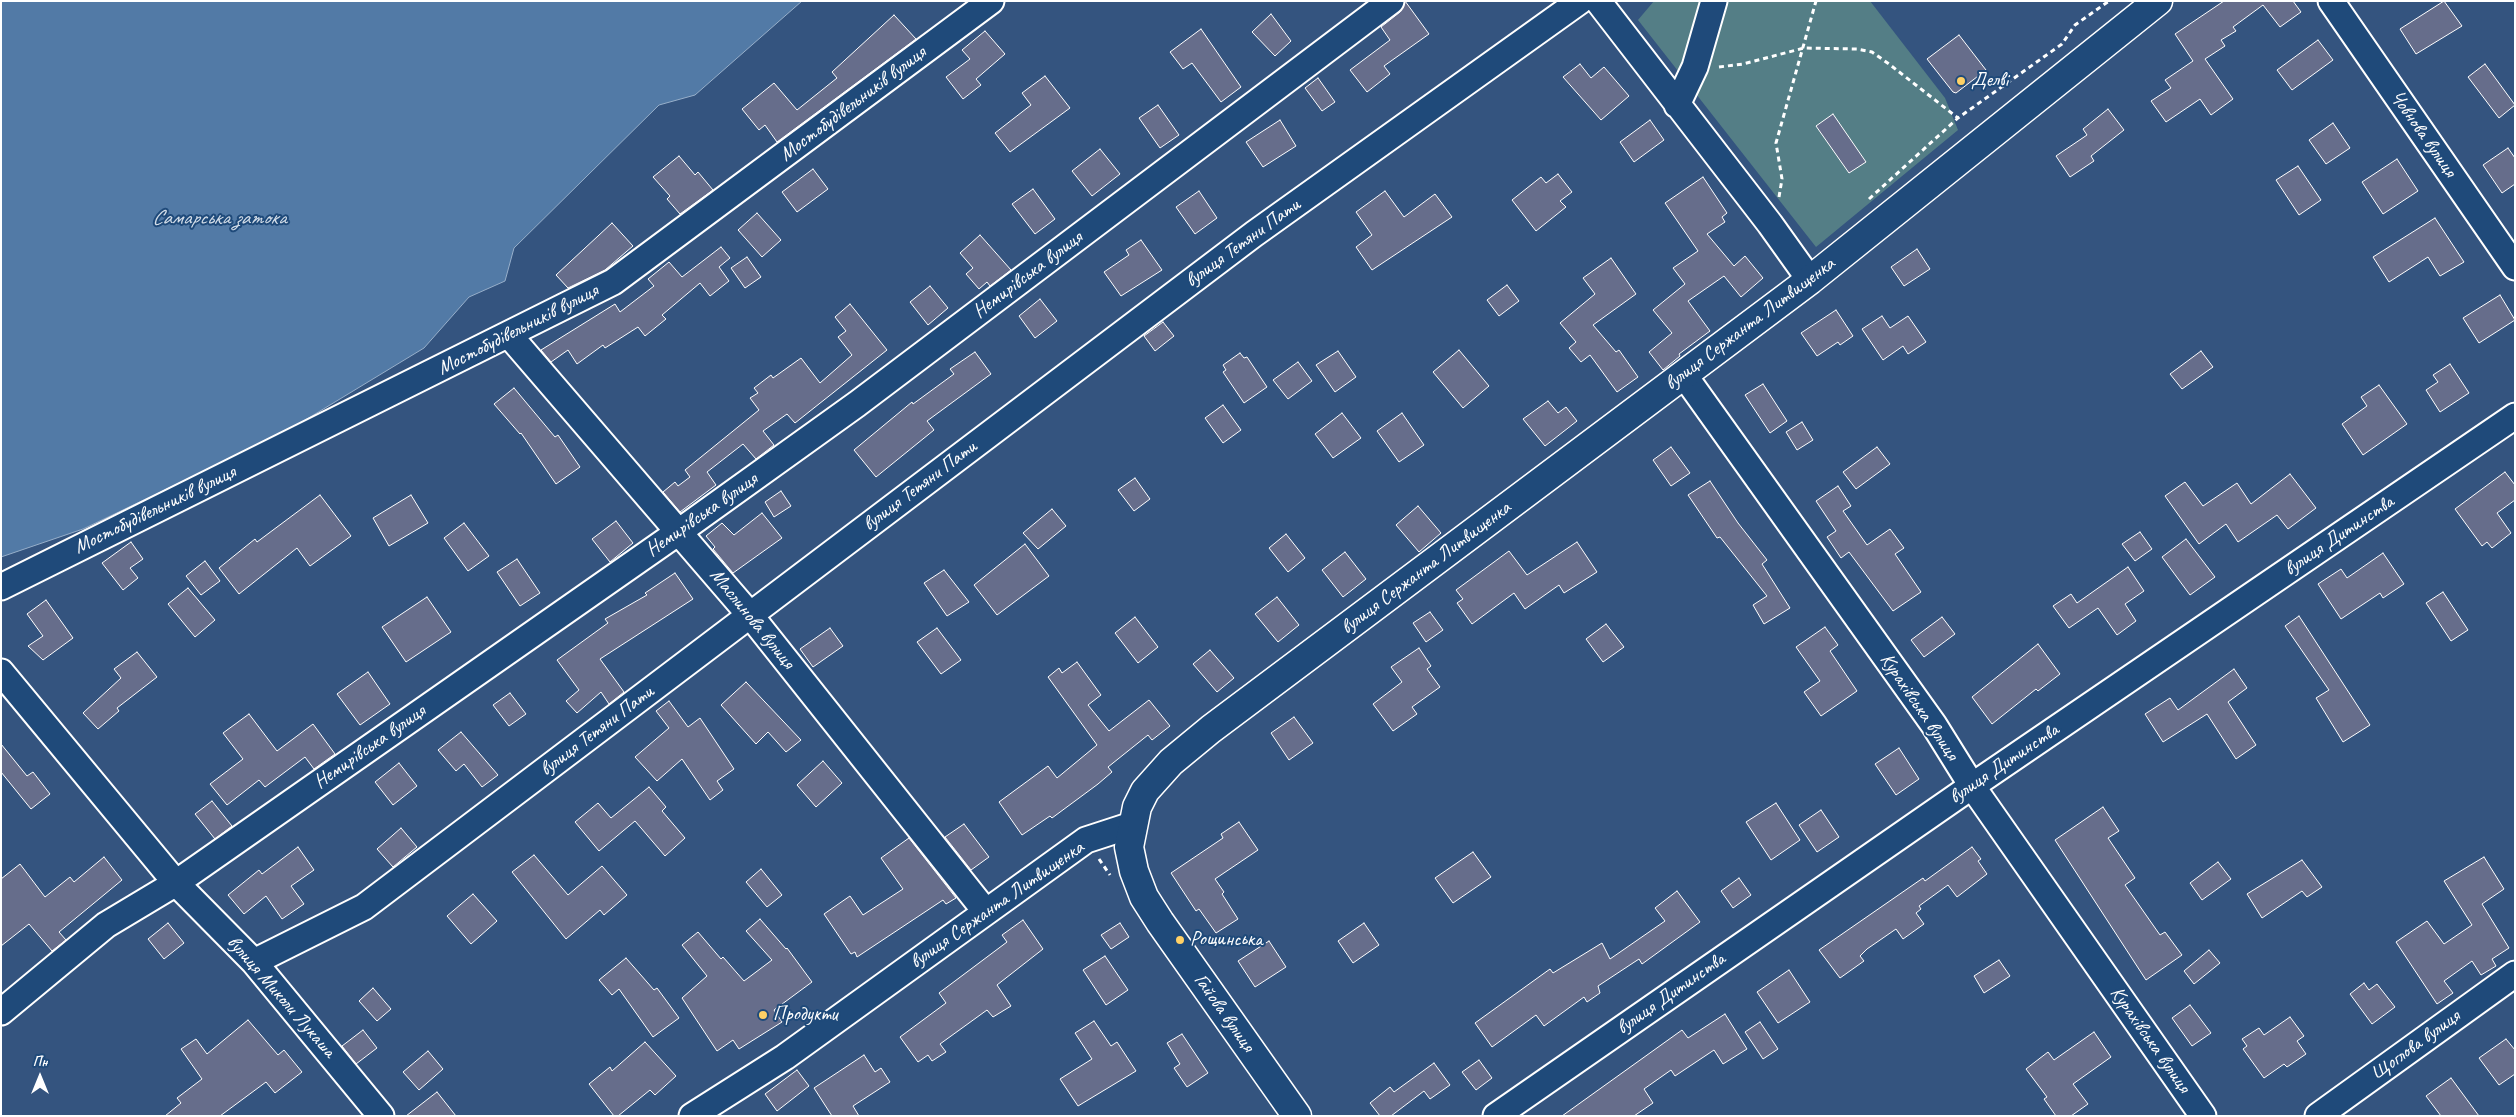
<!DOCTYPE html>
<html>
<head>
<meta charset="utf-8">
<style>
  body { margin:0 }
  #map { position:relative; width:2516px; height:1117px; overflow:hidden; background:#34547f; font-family:Caveat,sans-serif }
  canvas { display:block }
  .frame { position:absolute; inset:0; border:2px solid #fff; pointer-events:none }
  .north { position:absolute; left:15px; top:1052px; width:50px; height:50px; -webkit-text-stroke:4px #1f4a7a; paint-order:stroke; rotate:0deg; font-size:14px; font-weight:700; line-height:20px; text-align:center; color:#fff }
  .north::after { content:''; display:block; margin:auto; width:18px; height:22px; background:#fff; clip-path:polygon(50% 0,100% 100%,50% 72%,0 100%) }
</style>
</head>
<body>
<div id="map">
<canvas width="2516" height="1117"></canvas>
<div class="frame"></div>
<div class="north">Пн</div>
</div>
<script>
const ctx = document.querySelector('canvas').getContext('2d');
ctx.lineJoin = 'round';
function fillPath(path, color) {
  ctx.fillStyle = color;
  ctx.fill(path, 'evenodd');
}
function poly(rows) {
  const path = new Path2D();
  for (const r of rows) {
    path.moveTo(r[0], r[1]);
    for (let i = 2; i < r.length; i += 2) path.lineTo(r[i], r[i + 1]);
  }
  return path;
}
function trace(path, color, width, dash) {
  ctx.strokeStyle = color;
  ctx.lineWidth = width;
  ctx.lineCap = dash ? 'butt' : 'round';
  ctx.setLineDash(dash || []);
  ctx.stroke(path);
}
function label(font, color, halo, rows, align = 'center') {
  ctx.font = font + ' Caveat,sans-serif';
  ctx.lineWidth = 4;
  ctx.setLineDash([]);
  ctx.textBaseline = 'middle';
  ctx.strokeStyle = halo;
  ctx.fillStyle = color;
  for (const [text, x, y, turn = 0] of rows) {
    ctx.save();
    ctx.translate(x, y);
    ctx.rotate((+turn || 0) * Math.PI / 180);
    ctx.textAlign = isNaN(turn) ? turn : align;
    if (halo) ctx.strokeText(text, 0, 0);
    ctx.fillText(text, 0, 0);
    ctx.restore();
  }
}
const green = poly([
  [1654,1,1870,1,1945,98,1958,130,1816,247,1638,20]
]);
const water = poly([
  [1,1,802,1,695,95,659,105,514,248,505,281,469,297,424,348,297,425,242,453,83,529,1,557,1,1]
]);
const building = poly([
  [1405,1,1429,34,1384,66,1390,74,1367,92,1350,70,1390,40,1381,27,1400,12,1405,1],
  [2224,1,2293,1,2301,12,2280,27,2263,5,2233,27,2236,31,2221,40,2225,46,2205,59,2233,99,2211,115,2200,99,2166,122,2151,101,2171,88,2165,80,2193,61,2175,34,2224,1],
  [2444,1,2462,26,2416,54,2400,29,2444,1],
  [1271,14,1291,41,1275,56,1252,32,1271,14],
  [894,15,916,39,777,142,765,125,759,130,742,109,774,83,797,110,837,78,832,72,894,15],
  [1201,29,1241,87,1221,102,1192,63,1183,69,1170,52,1201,29],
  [985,31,1005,54,976,79,981,85,963,99,946,77,970,59,962,50,985,31],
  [1959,35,1986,70,1956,93,1953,92,1927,59,1959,35],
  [2318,40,2333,60,2292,90,2277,70,2318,40],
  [1580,64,1591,78,1604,67,1629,96,1601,120,1563,77,1580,64],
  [2485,64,2515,105,2499,118,2468,77,2485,64],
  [1045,76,1070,108,1010,152,995,133,1031,105,1022,93,1045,76],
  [1318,78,1335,102,1322,111,1305,88,1318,78],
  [1158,105,1179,135,1160,148,1139,118,1158,105],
  [2108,109,2124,130,2091,156,2094,161,2070,177,2056,156,2087,135,2083,129,2108,109],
  [1833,114,1866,162,1849,173,1816,126,1833,114],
  [1280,120,1296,146,1263,167,1246,142,1280,120],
  [1650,120,1664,140,1634,162,1620,142,1650,120],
  [2333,123,2350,148,2326,164,2309,140,2333,123],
  [2508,148,2515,158,2515,184,2502,193,2483,165,2508,148],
  [1100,149,1120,174,1092,196,1072,171,1100,149],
  [679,156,695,175,698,172,713,190,680,214,667,199,670,196,653,177,679,156],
  [2397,159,2418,191,2383,214,2362,182,2397,159],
  [2298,166,2321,200,2299,215,2276,180,2298,166],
  [813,169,828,189,797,212,782,192,813,169],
  [1558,174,1572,192,1560,201,1566,207,1536,231,1512,200,1541,177,1546,183,1558,174],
  [1703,177,1727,213,1722,217,1725,222,1707,234,1734,266,1745,256,1763,278,1741,297,1724,276,1688,301,1710,331,1679,354,1680,356,1663,370,1649,352,1672,333,1653,310,1685,284,1673,268,1698,251,1665,203,1703,177],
  [1033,189,1055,219,1035,234,1012,204,1033,189],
  [1199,191,1217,218,1195,234,1176,207,1199,191],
  [1385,191,1404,217,1435,194,1452,217,1372,270,1356,247,1372,235,1356,212,1385,191],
  [757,213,781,240,762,257,738,230,757,213],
  [2435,218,2464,262,2440,276,2428,257,2389,282,2373,257,2435,218],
  [612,223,633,246,605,270,568,288,556,275,612,223],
  [980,235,1011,270,990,286,987,282,979,289,966,274,973,268,960,253,980,235],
  [1141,240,1162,270,1121,296,1104,272,1129,255,1126,250,1141,240],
  [721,247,730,258,719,267,729,281,710,296,700,283,662,315,666,319,645,336,638,327,605,348,603,345,577,364,568,350,551,362,541,350,615,304,620,312,654,286,648,279,669,262,682,277,721,247],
  [1917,249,1930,269,1904,286,1891,267,1917,249],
  [747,257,761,277,745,288,731,268,747,257],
  [1611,258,1636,294,1593,325,1616,352,1619,350,1638,377,1617,392,1590,355,1581,362,1569,348,1576,342,1560,323,1595,294,1583,278,1611,258],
  [1507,285,1519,301,1499,316,1487,300,1507,285],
  [930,286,948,308,928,325,910,302,930,286],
  [2500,295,2515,320,2479,343,2463,318,2500,295],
  [1040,299,1057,321,1035,338,1019,316,1040,299],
  [850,304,887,350,795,423,787,414,763,431,774,445,756,459,743,444,707,472,716,485,680,512,663,492,675,482,678,486,690,477,685,470,759,410,750,398,758,393,754,388,771,375,773,378,801,358,820,383,852,355,838,337,846,331,835,317,850,304],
  [1836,310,1853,336,1840,345,1838,342,1817,356,1801,333,1836,310],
  [1882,316,1890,328,1908,316,1926,342,1908,354,1903,346,1883,360,1862,329,1882,316],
  [1163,322,1174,336,1155,351,1144,336,1163,322],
  [1459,350,1489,386,1463,408,1433,372,1459,350],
  [1338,351,1356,377,1335,392,1316,365,1338,351],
  [2201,351,2213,367,2182,389,2170,374,2201,351],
  [975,352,991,374,927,421,934,430,876,477,854,450,912,402,913,404,954,374,950,369,975,352],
  [1240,353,1244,358,1247,357,1267,387,1244,403,1223,372,1226,370,1223,365,1240,353],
  [1298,362,1312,381,1288,399,1273,380,1298,362],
  [2450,364,2469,393,2440,412,2426,390,2438,382,2433,375,2450,364],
  [1763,384,1787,421,1770,433,1745,395,1763,384],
  [2379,385,2407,424,2363,455,2342,424,2367,406,2361,397,2379,385],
  [514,388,555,437,558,435,580,467,556,484,521,433,520,434,494,404,514,388],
  [1548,401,1558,413,1566,407,1577,421,1545,446,1523,419,1548,401],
  [1223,405,1241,430,1223,443,1205,418,1223,405],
  [1342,413,1361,438,1333,458,1315,434,1342,413],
  [1402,413,1424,445,1399,462,1377,431,1402,413],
  [1802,422,1813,440,1797,450,1786,432,1802,422],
  [1671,447,1690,473,1671,486,1653,460,1671,447],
  [1877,447,1890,464,1856,489,1843,472,1877,447],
  [2505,472,2515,485,2515,500,2497,513,2511,533,2492,548,2487,542,2482,546,2455,509,2505,472],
  [2290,474,2316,508,2288,529,2277,515,2238,542,2226,524,2199,544,2165,496,2185,482,2203,506,2237,483,2251,504,2290,474],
  [1135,478,1150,499,1134,511,1118,490,1135,478],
  [1710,481,1738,523,1767,560,1762,564,1790,608,1764,624,1753,605,1767,596,1720,537,1717,538,1688,495,1710,481],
  [1838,486,1851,506,1843,511,1867,545,1890,529,1904,548,1895,554,1921,592,1893,611,1849,552,1841,558,1827,537,1836,531,1816,501,1838,486],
  [781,491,791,506,774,517,765,502,781,491],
  [320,495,351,536,310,566,297,548,239,594,219,568,255,539,257,542,320,495],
  [411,495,428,523,389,546,373,518,411,495],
  [1418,506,1441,533,1419,552,1396,525,1418,506],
  [1052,509,1066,526,1038,549,1023,533,1052,509],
  [762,513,782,538,733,573,713,549,715,547,706,536,722,523,734,535,762,513],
  [616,521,633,543,610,562,592,539,616,521],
  [464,523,489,556,468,571,444,538,464,523],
  [2140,532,2152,549,2135,561,2122,544,2140,532],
  [1286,534,1305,558,1288,572,1269,548,1286,534],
  [2186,539,2215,577,2190,595,2162,557,2186,539],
  [131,542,143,559,130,568,138,578,123,590,102,563,131,542],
  [1577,542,1597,572,1564,593,1559,585,1525,609,1514,593,1472,624,1457,603,1463,599,1456,590,1509,551,1527,575,1577,542],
  [1025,544,1049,576,997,615,974,585,1025,544],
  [1345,552,1366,579,1343,597,1322,570,1345,552],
  [2383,553,2404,584,2383,598,2380,593,2341,619,2318,584,2341,569,2347,578,2383,553],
  [517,559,540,593,520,606,497,572,517,559],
  [205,561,220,581,201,595,186,576,205,561],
  [2128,567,2144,591,2125,604,2136,621,2117,635,2098,608,2069,628,2053,606,2071,594,2077,603,2128,567],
  [944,570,969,602,947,616,924,583,944,570],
  [675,573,693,599,600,659,624,692,609,704,601,692,577,713,566,701,579,690,557,660,608,623,605,619,647,595,645,593,675,573],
  [188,588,215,620,195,637,168,604,188,588],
  [2443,592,2468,630,2451,641,2426,603,2443,592],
  [427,597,451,632,406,662,382,627,427,597],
  [1277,597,1299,625,1278,642,1255,614,1277,597],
  [46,600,73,638,43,660,28,646,43,636,27,614,46,600],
  [1430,612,1443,630,1426,642,1413,623,1430,612],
  [2299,616,2370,725,2343,742,2316,698,2329,690,2285,626,2299,616],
  [1135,617,1158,647,1138,663,1115,633,1135,617],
  [1942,617,1955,634,1924,657,1911,640,1942,617],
  [1606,624,1624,647,1603,662,1586,639,1606,624],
  [1825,627,1838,645,1830,651,1857,691,1821,716,1804,692,1820,681,1796,647,1825,627],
  [830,628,843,646,813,667,800,649,830,628],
  [937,628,961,660,941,674,917,642,937,628],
  [2038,644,2060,674,2038,691,2036,689,1992,724,1972,697,2038,644],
  [1419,648,1431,666,1427,669,1440,687,1412,707,1417,714,1393,731,1373,704,1402,682,1391,667,1419,648],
  [1210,650,1234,678,1217,692,1193,664,1210,650],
  [137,652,157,677,117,708,119,711,98,729,83,713,121,678,114,669,137,652],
  [1077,662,1101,695,1088,705,1109,731,1149,700,1170,726,1152,740,1148,735,1108,767,1112,772,1098,784,1052,818,1050,816,1022,835,999,802,1048,766,1057,778,1097,745,1048,677,1059,668,1062,673,1077,662],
  [2234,669,2247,688,2228,702,2256,745,2236,759,2207,714,2163,742,2145,714,2170,698,2178,710,2234,669],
  [368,672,390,704,360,725,337,694,368,672],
  [746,682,801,740,786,752,768,732,756,744,721,705,746,682],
  [510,693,526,714,509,726,493,705,510,693],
  [669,701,688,727,700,718,734,769,717,781,723,790,710,800,682,759,657,781,635,757,669,728,656,711,669,701],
  [249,714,277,751,313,724,335,754,314,769,305,757,265,787,259,780,227,805,210,784,243,759,223,733,249,714],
  [1294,717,1313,743,1289,760,1271,733,1294,717],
  [461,732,498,775,482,787,464,764,456,771,438,750,461,732],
  [1,744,27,776,33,772,50,794,31,809,1,772,1,744],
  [1899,748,1919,779,1896,795,1875,764,1899,748],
  [823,761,842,783,816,807,797,785,823,761],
  [399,763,417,786,393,805,375,782,399,763],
  [649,787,666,807,662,811,685,838,665,856,635,821,599,851,575,822,598,803,611,818,649,787],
  [212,801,232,826,215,839,195,814,212,801],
  [1776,803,1800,840,1771,860,1746,822,1776,803],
  [2103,807,2119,831,2108,838,2135,878,2125,885,2160,935,2165,932,2182,955,2146,980,2055,840,2103,807],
  [1821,810,1839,837,1817,852,1799,825,1821,810],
  [1239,822,1258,850,1215,879,1224,892,1222,894,1238,919,1216,933,1199,909,1196,911,1171,873,1223,838,1221,834,1239,822],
  [964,824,989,857,971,870,945,837,964,824],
  [401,828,417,847,393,867,377,849,401,828],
  [909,838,956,898,946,904,943,900,857,957,855,952,851,954,824,914,850,896,863,915,903,889,881,858,909,838],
  [298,847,314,870,291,886,304,904,282,919,266,896,244,914,228,895,259,870,262,874,298,847],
  [1972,847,1981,859,1978,861,1987,874,1957,897,1948,885,1919,906,1921,909,1916,913,1924,924,1903,939,1896,929,1867,949,1860,956,1864,961,1840,978,1819,950,1923,878,1925,881,1972,847],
  [1473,852,1491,877,1453,903,1435,878,1473,852],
  [534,855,568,895,602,866,627,895,604,915,600,910,566,939,512,872,534,855],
  [104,857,122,880,59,932,66,940,52,951,29,924,1,946,1,879,20,864,45,897,70,877,74,882,104,857],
  [2484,857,2504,889,2482,904,2509,948,2492,959,2496,966,2481,975,2472,961,2444,981,2453,993,2437,1004,2396,942,2427,921,2444,944,2472,925,2444,881,2484,857],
  [2302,860,2322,887,2307,897,2302,891,2262,918,2247,894,2302,860],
  [2218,862,2231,879,2202,900,2190,883,2218,862],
  [761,869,782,895,767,907,746,882,761,869],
  [1739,878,1751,895,1733,908,1721,891,1739,878],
  [1677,891,1700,922,1642,964,1639,959,1598,986,1600,993,1587,1002,1584,997,1544,1026,1536,1015,1492,1047,1475,1023,1550,969,1553,973,1602,943,1610,959,1665,921,1655,908,1677,891],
  [473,894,497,921,471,944,447,916,473,894],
  [760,919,786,949,787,948,812,982,774,1010,782,1022,739,1049,733,1040,717,1051,682,998,707,976,682,945,698,932,721,959,723,957,744,981,772,960,746,931,760,919],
  [1023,920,1043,949,997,985,1011,1006,993,1017,987,1010,940,1044,946,1052,932,1061,928,1055,918,1062,900,1037,946,1003,939,993,1007,942,1002,935,1023,920],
  [168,923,184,943,164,959,148,939,168,923],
  [1120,923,1129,937,1111,949,1101,935,1120,923],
  [1364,923,1379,945,1353,963,1338,941,1364,923],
  [1269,941,1286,967,1255,987,1238,961,1269,941],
  [2209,950,2220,963,2194,984,2184,971,2209,950],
  [1105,956,1128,990,1106,1005,1083,970,1105,956],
  [626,958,654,990,657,988,679,1018,653,1037,619,989,612,995,599,980,626,958],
  [1999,960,2010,976,1984,993,1974,976,1999,960],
  [1789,970,1810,1002,1778,1023,1757,992,1789,970],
  [2364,983,2369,990,2377,984,2395,1007,2372,1024,2350,994,2364,983],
  [373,988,391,1009,377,1021,359,1001,373,988],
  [2190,1005,2211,1033,2192,1046,2172,1018,2190,1005],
  [1725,1014,1747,1049,1723,1064,1714,1050,1675,1076,1671,1070,1644,1089,1653,1103,1634,1116,1562,1116,1682,1030,1688,1038,1725,1014],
  [2290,1017,2304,1036,2297,1041,2306,1054,2287,1067,2284,1064,2264,1078,2243,1049,2247,1046,2242,1039,2259,1028,2264,1035,2290,1017],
  [248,1020,278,1055,284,1050,302,1072,275,1093,266,1082,220,1116,165,1116,181,1103,177,1098,202,1079,181,1049,196,1039,207,1054,248,1020],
  [1094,1021,1111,1046,1117,1042,1136,1071,1078,1106,1060,1079,1092,1059,1075,1033,1094,1021],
  [1760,1022,1778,1049,1763,1059,1745,1032,1760,1022],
  [363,1030,377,1048,356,1064,342,1046,363,1030],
  [2094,1032,2111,1057,2073,1084,2088,1104,2071,1116,2056,1116,2044,1099,2047,1097,2026,1069,2048,1052,2054,1060,2094,1032],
  [1182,1034,1208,1073,1187,1087,1174,1068,1180,1064,1167,1043,1182,1034],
  [2506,1039,2515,1050,2515,1074,2499,1085,2479,1058,2506,1039],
  [645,1042,676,1076,655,1095,650,1090,618,1116,614,1116,589,1084,610,1067,612,1071,645,1042],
  [428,1051,443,1069,419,1090,403,1072,428,1051],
  [864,1055,875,1072,881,1068,890,1082,853,1106,859,1116,832,1116,814,1088,864,1055],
  [1479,1060,1492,1078,1476,1090,1462,1072,1479,1060],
  [1434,1063,1450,1085,1430,1099,1424,1091,1391,1116,1380,1116,1370,1103,1390,1087,1394,1092,1434,1063],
  [797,1070,809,1086,777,1111,765,1094,797,1070],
  [2451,1078,2479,1116,2441,1116,2426,1096,2451,1078],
  [437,1092,456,1116,406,1116,437,1092]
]);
const path = poly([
  [1719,67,1743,64,1804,48,1857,49,1872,52,1889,64,1958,118],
  [1779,197,1782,179,1776,143,1816,1],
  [1869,199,1958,118,2062,44,2075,25,2109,1],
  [1099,859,1110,875]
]);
const minor = poly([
  [1598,1,1770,224,1810,280],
  [2331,1,2515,267],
  [1677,105,1695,67,1714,1],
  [509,335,750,615,986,912],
  [1684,375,1934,725,1972,786,2203,1116],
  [1,587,613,282,991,1],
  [1,672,176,883,254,962,381,1116],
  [254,962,364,907,1254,234,1580,1],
  [1,1012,106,925,176,883,680,531,857,404,1391,1],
  [692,1116,785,1057,1086,840,1132,825],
  [1496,1116,1972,786,2515,416],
  [2318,1116,2515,974]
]);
const secondary = poly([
  [1297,1116,1160,922,1144,897,1134,871,1129,847,1137,807,1145,791,1171,762,1211,729,1810,280,2158,1]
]);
const markers = [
  [1961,81,5,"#ffd166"],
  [1180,940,5,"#ffd166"],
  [763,1015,5,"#ffd166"]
];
const poiNames = [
  ["Делві",1971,81],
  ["Рощинська",1190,940],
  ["Продукти",773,1015]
];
const streetNames = [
  ["Мостобудівельників вулиця",853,104,-37],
  ["Човнова вулиця",2423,134,55],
  ["вулиця Тетяни Пати",1243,243,-36],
  ["Немирівська вулиця",1028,275,-37],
  ["вулиця Сержанта Литвищенка",1750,324,-37],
  ["Мостобудівельників вулиця",518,330,-27],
  ["вулиця Тетяни Пати",920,486,-37],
  ["Мостобудівельників вулиця",155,510,-26],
  ["Немирівська вулиця",702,515,-35],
  ["вулиця Дитинства",2339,536,-34],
  ["вулиця Сержанта Литвищенка",1426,568,-37],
  ["Маслинова вулиця",752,619,51],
  ["Курахівська вулиця",1919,707,56],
  ["вулиця Тетяни Пати",597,731,-37],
  ["Немирівська вулиця",370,747,-35],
  ["вулиця Дитинства",2004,764,-34],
  ["вулиця Сержанта Литвищенка",997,905,-35],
  ["вулиця Дитинства",1671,994,-35],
  ["вулиця Миколи Лукаша",281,997,49],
  ["Гайова вулиця",1224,1013,55],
  ["Курахівська вулиця",2150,1040,55],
  ["Щоглова вулиця",2416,1045,-36]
];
const waterNames = [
  ["Самарська затока",219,218]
];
fillPath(green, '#547e86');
fillPath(water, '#527aa6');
trace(water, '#97afca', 1);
fillPath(building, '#666d8b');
trace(building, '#fff', 1);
trace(minor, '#fff', 29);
trace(secondary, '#fff', 31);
trace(path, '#fff', 3, [5, 4]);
trace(minor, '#1f4a7a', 25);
trace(secondary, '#1f4a7a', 28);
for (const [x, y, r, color] of markers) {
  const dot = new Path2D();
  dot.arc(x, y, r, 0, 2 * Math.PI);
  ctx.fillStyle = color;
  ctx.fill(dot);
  trace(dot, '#1f4a7a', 2);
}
label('20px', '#fff', '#1f4a7a', poiNames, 'left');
label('20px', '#fff', '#1f4a7a', streetNames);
label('italic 21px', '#d4dee9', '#1f4a7a', waterNames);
</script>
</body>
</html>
